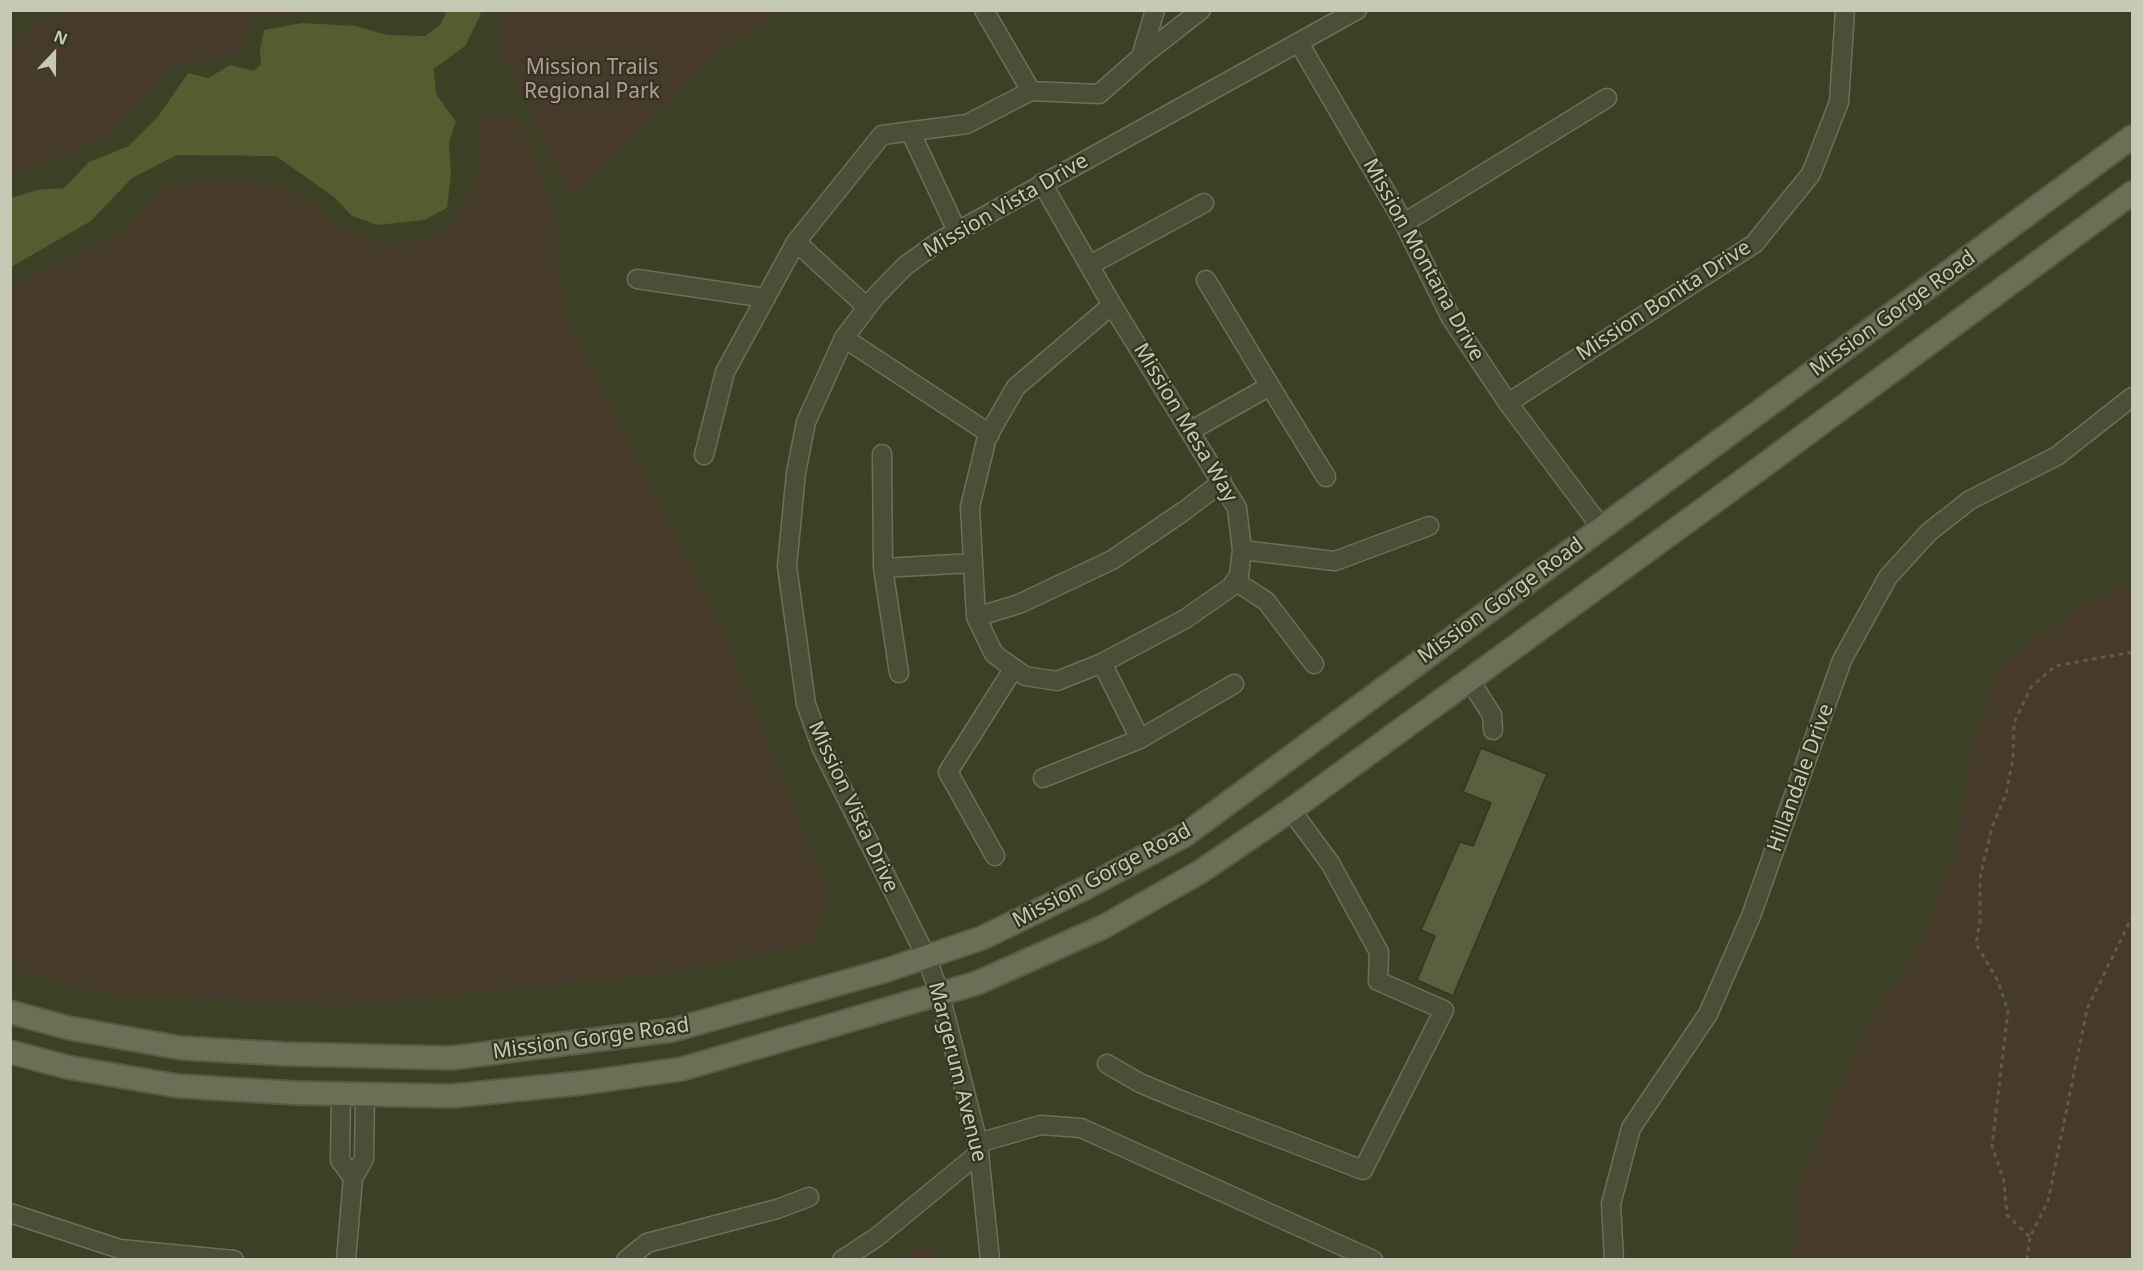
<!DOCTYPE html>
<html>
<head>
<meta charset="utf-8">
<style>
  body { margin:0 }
  #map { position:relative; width:2143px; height:1270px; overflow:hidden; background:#3c4024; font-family:"Noto Sans",sans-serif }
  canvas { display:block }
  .frame { position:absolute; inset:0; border:12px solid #c6cab5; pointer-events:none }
  .north { position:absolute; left:24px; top:24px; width:60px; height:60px; -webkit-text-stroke:4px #31351d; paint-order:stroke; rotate:22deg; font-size:16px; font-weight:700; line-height:24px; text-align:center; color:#c6cab5 }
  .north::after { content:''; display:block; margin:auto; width:21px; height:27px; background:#c6cab5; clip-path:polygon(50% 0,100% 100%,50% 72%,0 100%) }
</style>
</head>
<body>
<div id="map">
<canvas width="2143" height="1270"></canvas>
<div class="frame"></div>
<div class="north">N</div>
</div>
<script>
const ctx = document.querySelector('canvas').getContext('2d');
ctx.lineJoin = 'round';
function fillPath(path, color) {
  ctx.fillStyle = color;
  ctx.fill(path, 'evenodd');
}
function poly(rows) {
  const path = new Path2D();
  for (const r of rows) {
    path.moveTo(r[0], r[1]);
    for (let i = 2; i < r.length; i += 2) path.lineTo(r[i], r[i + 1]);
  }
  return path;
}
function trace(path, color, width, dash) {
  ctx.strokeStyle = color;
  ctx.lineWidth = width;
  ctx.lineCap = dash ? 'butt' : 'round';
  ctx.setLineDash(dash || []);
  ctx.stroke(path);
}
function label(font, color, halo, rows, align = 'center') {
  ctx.font = font + ' "Noto Sans",sans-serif';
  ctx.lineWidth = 4.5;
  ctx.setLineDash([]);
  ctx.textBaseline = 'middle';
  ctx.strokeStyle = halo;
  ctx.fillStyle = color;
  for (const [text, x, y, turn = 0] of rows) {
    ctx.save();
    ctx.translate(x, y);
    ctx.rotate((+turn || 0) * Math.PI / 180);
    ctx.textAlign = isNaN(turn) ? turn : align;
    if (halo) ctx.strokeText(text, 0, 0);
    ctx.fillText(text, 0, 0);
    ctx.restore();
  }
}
const green = poly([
  [61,10,326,10,326,11,248,19,240,53,169,69,146,98,104,139,11,178,11,39],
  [499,11,499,10,786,11,729,44,571,197,502,56],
  [477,116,518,118,556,210,558,262,566,317,721,626,828,889,815,943,678,972,348,1006,109,994,11,970,11,285,125,230,167,185,233,179,297,191,333,224,388,246,445,232,477,181],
  [2132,583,2132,1259,1793,1259,1796,1189,1863,1032,1918,949,1956,852,1970,758,1999,669,2075,608],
  [931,1244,938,1259,900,1259]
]);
const water = poly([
  [302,23,356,26,387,35,423,36,432,51,436,94,456,122,449,141,451,174,447,208,424,220,377,225,352,216,334,197,276,156,177,155,132,178,91,221,11,267,11,198,37,190,64,188,89,162,129,146,157,118,188,73,208,78,230,65,254,71,261,64,260,50,264,30]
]);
const river = poly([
  [396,69,411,66,453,35,465,10]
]);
const building = poly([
  [1481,748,1547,774,1453,996,1417,980,1435,936,1421,930,1460,842,1473,846,1491,803,1463,792,1481,748]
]);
const path = poly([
  [2132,652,2055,666,2031,687,2014,723,2013,758,2006,794,1992,827,1980,878,1980,921,1976,944,1998,981,2008,1011,1992,1146,2004,1181,2007,1215,2030,1237,2048,1201,2087,1009,2132,917],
  [2027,1260,2030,1237]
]);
const minor = poly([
  [984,10,1031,91],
  [1299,43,1404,223,1451,318,1508,403,1601,527],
  [1141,57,1155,10],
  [910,131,957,231],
  [1042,183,1112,305],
  [1404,223,1607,98],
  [796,242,882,135,967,124,1031,91,1099,94,1141,57,1201,10],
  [1090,265,1204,203],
  [637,279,766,298],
  [1206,280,1270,386],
  [1112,305,1237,508,1242,550,1239,575,1231,587,1185,619,1102,663,1057,681,1025,676,994,654,976,617,970,507,987,437,1016,387,1112,305],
  [844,338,990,434],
  [1508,403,1754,244,1811,174,1839,102,1845,10],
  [1190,431,1270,386,1326,477],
  [882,454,883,568,973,563],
  [704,455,725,372,796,242,867,307],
  [1242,550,1335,561,1429,526],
  [883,568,899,673],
  [1235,581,1266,601,1314,664],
  [976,617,1019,604,1112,560,1184,511,1222,482],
  [1102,663,1140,739],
  [1469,679,1492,715,1493,730],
  [1043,778,1140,739,1234,684],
  [995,856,948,772,1014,668],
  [1107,1064,1140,1083,1178,1099,1363,1170,1444,1010,1378,981,1379,952,1330,863,1291,810],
  [341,1094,340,1160,353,1178],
  [978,1143,1041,1125,1081,1128,1373,1260],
  [10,1213,120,1249,234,1260],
  [346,1260,353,1178,364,1159,365,1094],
  [626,1260,647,1243,777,1209,809,1197],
  [842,1260,877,1237,979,1153],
  [990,1260,978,1143,940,995,927,958,822,749,806,704,787,566,796,473,806,422,844,338,875,297,905,266,938,242,1357,10],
  [1614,1260,1611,1204,1631,1128,1708,1014,1751,916,1842,660,1888,577,1929,532,1970,500,2057,456,2132,397]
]);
const major = poly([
  [10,1012,69,1028,181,1048,285,1054,451,1058,673,1030,884,971,982,938,1085,888,1185,835,2132,137],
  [10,1052,67,1067,178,1086,296,1093,452,1096,582,1083,682,1069,977,983,1103,927,1200,872,1291,810,1759,469,2132,193]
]);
const parkNames = [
  ["Mission Trails",592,68],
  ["Regional Park",592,92]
];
const streetNames = [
  ["Mission Vista Drive",1006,206,-30],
  ["Mission Montana Drive",1423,260,61],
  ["Mission Bonita Drive",1664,301,-33],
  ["Mission Gorge Road",1893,314,-36],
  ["Mission Mesa Way",1185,423,59],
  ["Mission Gorge Road",1501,601,-36],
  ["Hillandale Drive",1801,778,-70],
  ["Mission Vista Drive",853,807,65],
  ["Mission Gorge Road",1102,876,-28],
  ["Mission Gorge Road",591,1039,-8],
  ["Margerum Avenue",957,1072,76]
];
fillPath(green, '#463b2b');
fillPath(water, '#555c2f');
trace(river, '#555c2f', 32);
fillPath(building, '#5a5f40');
trace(building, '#33371f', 1.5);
trace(minor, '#6c7059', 21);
trace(major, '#585c45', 26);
trace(path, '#625a48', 3, [4.5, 4.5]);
trace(minor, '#4c4f38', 18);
trace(major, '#6c6f56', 22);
label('21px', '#ba979e', '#31351d', parkNames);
label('21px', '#c6cab5', '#31351d', streetNames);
</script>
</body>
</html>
